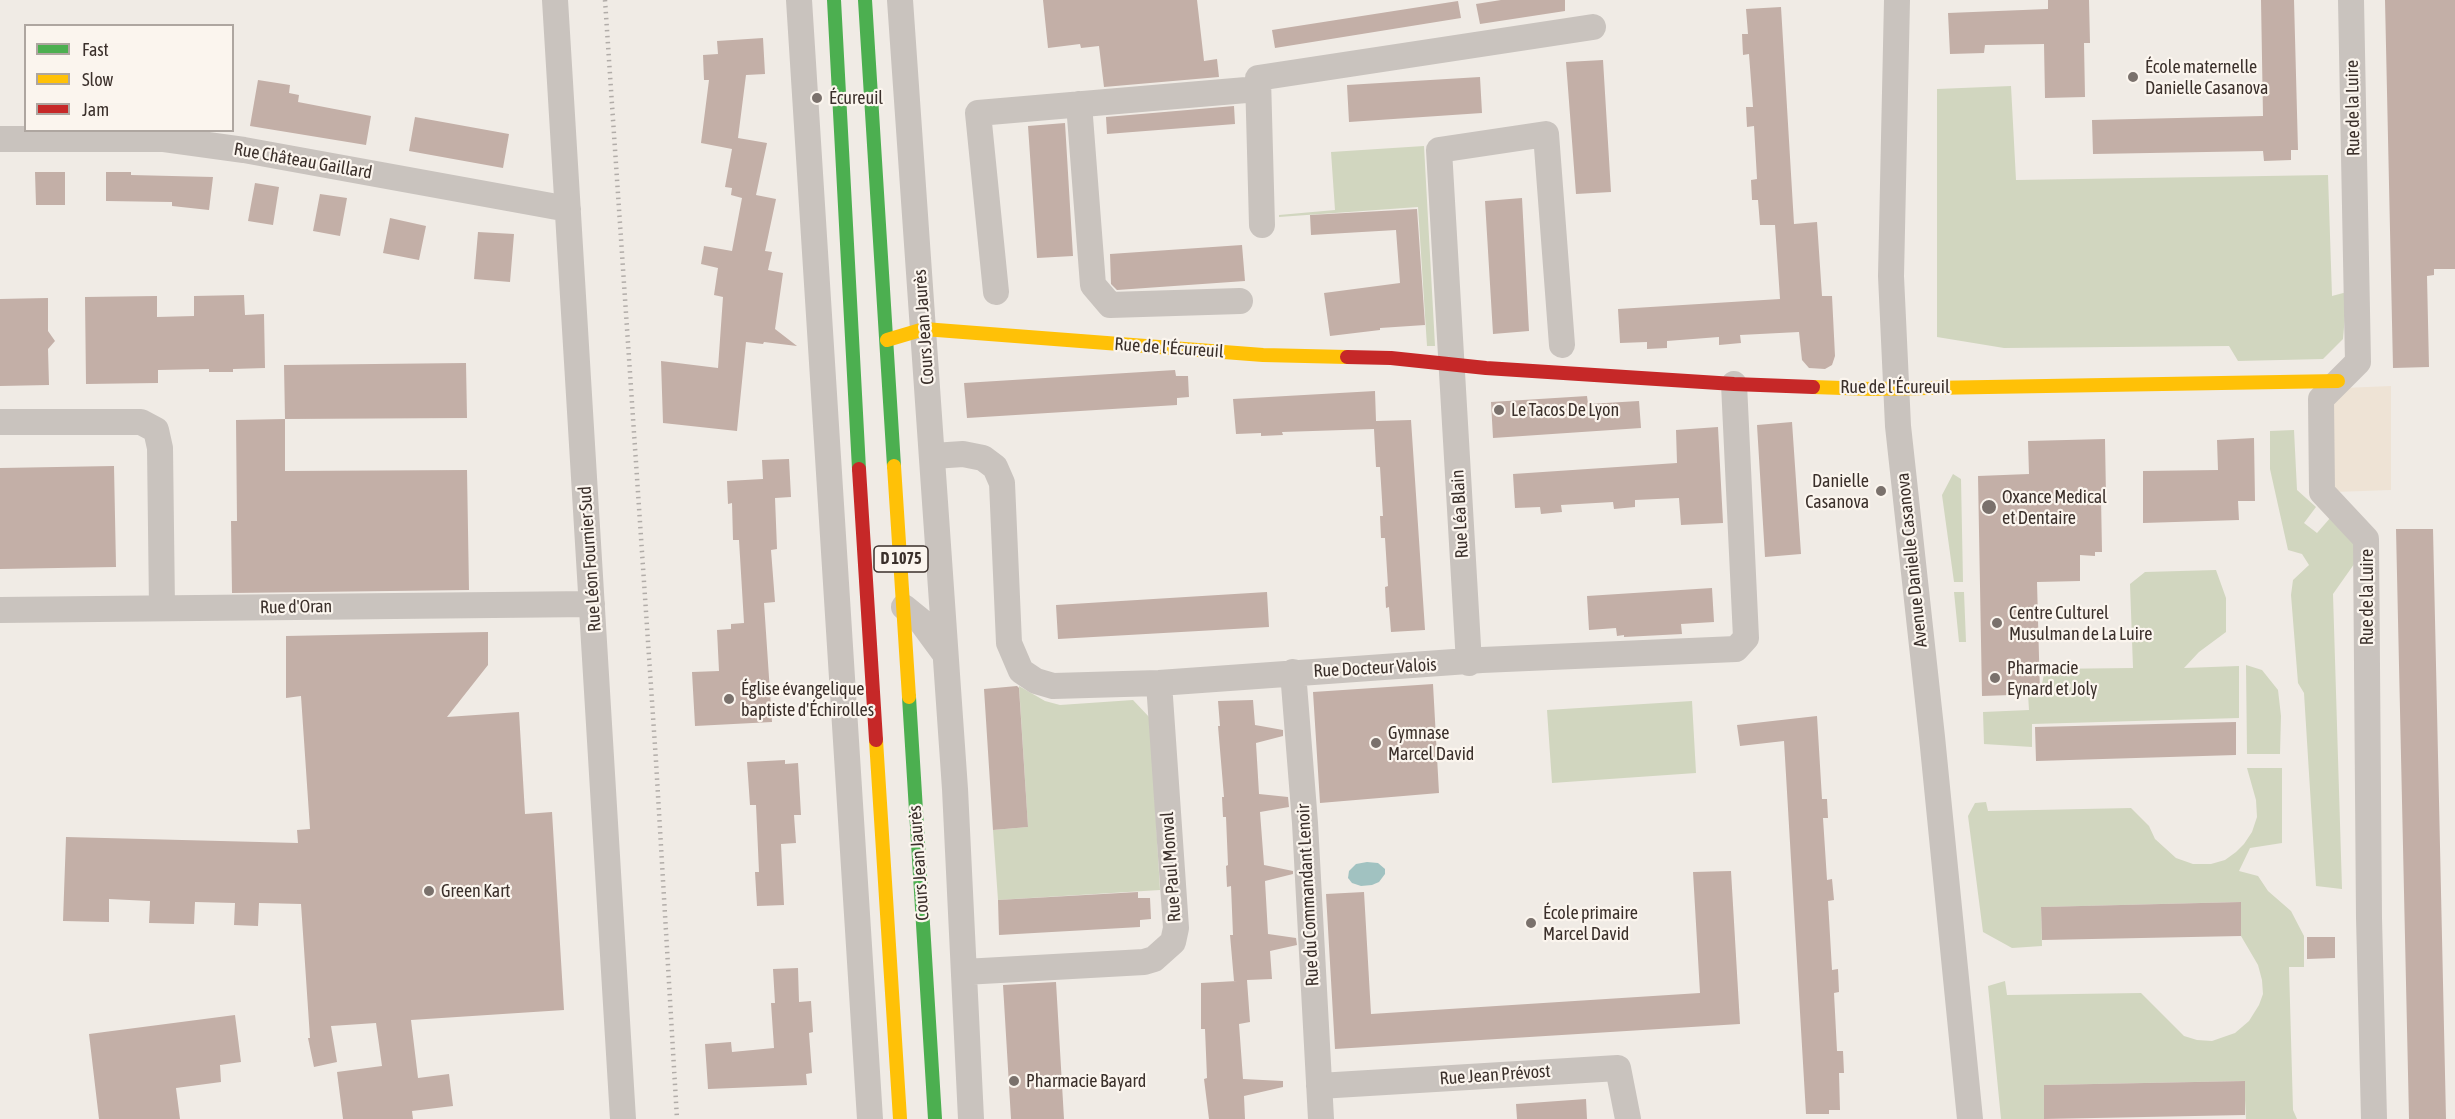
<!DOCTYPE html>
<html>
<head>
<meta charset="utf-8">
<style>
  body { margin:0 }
  #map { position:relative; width:2455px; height:1119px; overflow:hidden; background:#f0ebe5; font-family:"Asap Condensed",sans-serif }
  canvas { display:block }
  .legend { position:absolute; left:24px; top:24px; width:210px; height:108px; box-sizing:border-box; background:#fbf5ee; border:2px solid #aea6a0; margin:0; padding:8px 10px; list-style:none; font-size:18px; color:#3b302b }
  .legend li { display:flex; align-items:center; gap:12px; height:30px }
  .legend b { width:30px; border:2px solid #aea6a0 }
</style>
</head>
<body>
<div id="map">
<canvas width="2455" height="1119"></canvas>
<ul class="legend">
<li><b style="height:8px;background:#4caf50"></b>Fast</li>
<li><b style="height:8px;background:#ffc107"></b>Slow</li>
<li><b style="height:8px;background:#c62828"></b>Jam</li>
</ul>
</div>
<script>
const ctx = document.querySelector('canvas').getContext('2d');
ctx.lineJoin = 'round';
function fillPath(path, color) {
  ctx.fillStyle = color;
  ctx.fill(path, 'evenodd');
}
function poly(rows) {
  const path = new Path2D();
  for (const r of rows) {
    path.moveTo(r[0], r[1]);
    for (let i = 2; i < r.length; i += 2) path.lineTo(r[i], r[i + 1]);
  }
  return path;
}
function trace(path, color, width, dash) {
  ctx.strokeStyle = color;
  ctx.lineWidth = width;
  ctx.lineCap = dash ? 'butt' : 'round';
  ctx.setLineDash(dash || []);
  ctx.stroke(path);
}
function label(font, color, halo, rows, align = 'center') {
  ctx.font = font + ' "Asap Condensed",sans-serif';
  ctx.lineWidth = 4.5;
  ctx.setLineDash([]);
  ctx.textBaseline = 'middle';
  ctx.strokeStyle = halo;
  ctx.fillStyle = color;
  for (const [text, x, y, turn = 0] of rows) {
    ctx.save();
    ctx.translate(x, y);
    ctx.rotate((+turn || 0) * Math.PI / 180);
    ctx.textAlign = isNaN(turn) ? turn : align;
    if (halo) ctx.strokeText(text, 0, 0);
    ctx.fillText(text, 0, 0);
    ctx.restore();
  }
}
const green = poly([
  [2011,86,2016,180,2328,175,2332,296,2347,292,2343,339,2323,359,2238,361,2229,346,2004,348,1937,337,1937,89],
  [1424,146,1435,346,1427,346,1418,207,1279,217,1279,215,1335,210,1331,152],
  [2294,430,2297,490,2316,507,2304,523,2317,533,2331,517,2364,550,2333,594,2342,889,2316,886,2304,693,2298,683,2291,595,2293,580,2309,565,2302,554,2288,550,2270,469,2270,431],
  [1953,474,1961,479,1963,582,1954,582,1942,495],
  [2216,570,2226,598,2226,632,2199,652,2184,668,2239,666,2239,718,2032,724,2032,747,1984,744,1983,712,2029,710,2028,694,2040,694,2045,669,2133,668,2130,584,2145,572],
  [1954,592,1964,592,1966,642,1959,642],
  [2246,665,2262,670,2278,690,2281,716,2280,754,2247,754],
  [1019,686,1045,701,1060,705,1133,700,1150,718,1160,890,998,900,993,830,1028,827],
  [1692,701,1696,773,1552,783,1547,710],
  [2247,768,2282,768,2282,843,2250,848,2239,871,2258,876,2268,891,2291,911,2304,936,2304,967,2289,967,2293,1110,2297,1119,2246,1119,2244,1081,2044,1085,2044,1119,2001,1119,1988,986,2005,981,2007,995,2141,993,2184,1036,2197,1040,2212,1041,2235,1033,2249,1021,2259,1005,2263,994,2262,980,2258,965,2241,936,2240,902,2041,907,2042,946,2012,948,1983,932,1968,816,1975,803,1986,802,1988,811,2131,808,2149,826,2155,839,2176,858,2193,864,2211,864,2225,860,2236,852,2244,844,2252,832,2257,817,2256,800]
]);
const plaza = poly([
  [2391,386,2391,490,2334,492,2330,405,2343,388]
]);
const water = poly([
  [1367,862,1378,863,1385,869,1385,874,1379,882,1372,885,1361,886,1352,883,1348,878,1349,871,1356,864]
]);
const building = poly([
  [1043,0,1197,0,1204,61,1217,59,1219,77,1104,87,1099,46,1081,48,1080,44,1048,48],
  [1501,0,1565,0,1565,11,1480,24,1476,4],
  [2048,0,2089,0,2090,43,2084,43,2085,97,2045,98,2044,44,1985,45,1984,53,1950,54,1948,13,2048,9],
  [2261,0,2294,0,2298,150,2291,150,2291,160,2264,161,2263,151,2093,154,2092,120,2263,116],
  [2385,0,2455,0,2455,269,2434,269,2434,275,2427,276,2429,367,2393,368],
  [1458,1,1461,18,1275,48,1272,30],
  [1781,7,1794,224,1817,222,1822,296,1832,296,1835,356,1832,365,1825,369,1809,368,1802,360,1799,332,1740,335,1741,343,1719,345,1719,337,1667,341,1667,348,1647,349,1647,342,1620,343,1618,309,1780,299,1775,225,1760,225,1758,200,1752,200,1751,180,1757,179,1754,126,1747,127,1746,107,1753,107,1749,54,1743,55,1742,34,1748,34,1746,9],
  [763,38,765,74,746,75,738,138,767,143,756,195,776,199,765,251,772,252,768,270,783,273,775,329,797,346,764,342,763,344,746,342,737,431,663,423,661,361,718,368,723,297,714,295,718,268,701,264,704,246,732,251,742,198,731,195,732,188,725,187,732,149,701,143,709,80,704,80,703,55,718,54,717,41],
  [1603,60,1611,192,1576,194,1566,62],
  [1480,77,1482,113,1349,122,1347,85],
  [258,80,290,85,289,93,299,95,298,102,371,116,366,145,250,126],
  [1234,106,1235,124,1107,134,1106,117],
  [415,117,509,134,503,168,409,151],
  [1065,123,1073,256,1037,258,1028,126],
  [35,172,65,172,65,205,36,205],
  [106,172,131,172,131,175,213,177,209,210,172,206,172,202,106,201],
  [255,183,279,187,273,225,248,221],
  [320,194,347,198,340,236,313,231],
  [1522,198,1529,331,1493,334,1485,201],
  [1417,209,1425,325,1380,328,1380,330,1330,336,1324,293,1400,283,1396,230,1311,235,1310,215],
  [390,218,426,226,419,260,383,253],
  [478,232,514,234,510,282,474,279],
  [1242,245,1245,281,1117,290,1111,284,1110,254],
  [244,295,245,315,264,314,265,368,233,369,233,372,209,372,209,369,158,370,158,383,86,384,85,297,157,296,157,317,194,316,194,296],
  [48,298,48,331,55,341,48,349,49,385,0,386,0,299],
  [466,363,467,418,285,419,284,365],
  [1175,370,1176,376,1188,376,1189,397,1177,398,1177,405,967,418,964,383],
  [1375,391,1376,421,1411,420,1425,630,1391,632,1389,607,1386,608,1385,587,1388,586,1385,538,1381,538,1380,516,1383,516,1380,467,1376,467,1374,429,1282,432,1283,435,1261,436,1261,433,1236,434,1233,399],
  [1587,396,1588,404,1639,401,1641,428,1493,438,1491,402],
  [285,419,285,471,467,470,469,590,232,593,231,521,237,521,236,420],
  [1792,422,1801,554,1765,557,1757,425],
  [1718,427,1723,523,1681,525,1679,498,1635,500,1635,507,1614,509,1613,502,1561,505,1562,512,1541,514,1540,507,1515,508,1513,474,1677,463,1676,430],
  [2254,438,2255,501,2238,501,2239,520,2143,523,2143,471,2218,470,2217,440],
  [2105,439,2106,497,2101,497,2102,552,2095,552,2095,556,2080,555,2080,581,2037,582,2040,694,1982,696,1978,476,2029,474,2028,441],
  [789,459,791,497,775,498,777,549,771,550,775,602,764,603,772,722,695,726,692,672,719,671,717,630,731,629,731,624,744,623,739,540,733,540,732,503,728,504,727,481,763,479,762,460],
  [114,466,116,567,0,569,0,468],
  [2396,529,2433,529,2446,1119,2409,1119],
  [1712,588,1714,622,1681,624,1682,634,1624,637,1624,635,1617,636,1616,628,1589,630,1587,596],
  [1267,592,1269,627,1058,639,1056,605],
  [488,632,488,665,447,717,519,712,525,814,552,812,564,1010,411,1020,418,1078,449,1074,453,1106,412,1111,413,1119,343,1119,337,1072,382,1066,376,1023,331,1026,337,1062,314,1067,308,1038,310,1038,301,904,259,903,258,926,234,925,235,903,195,902,194,924,149,923,150,901,109,899,109,922,63,921,66,837,298,843,297,830,310,829,301,696,286,698,286,636],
  [1433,684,1439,793,1320,803,1313,692],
  [1017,686,1019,688,1028,827,993,830,984,689],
  [1253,700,1255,725,1283,730,1283,736,1256,743,1259,794,1288,797,1289,807,1260,812,1264,865,1293,871,1293,874,1265,881,1268,934,1296,938,1297,945,1270,951,1272,979,1247,980,1250,1022,1239,1024,1243,1079,1283,1081,1283,1087,1244,1096,1245,1119,1209,1119,1204,1079,1207,1078,1205,1029,1201,1029,1201,983,1237,981,1234,981,1230,935,1233,935,1231,886,1227,887,1226,866,1228,865,1226,817,1223,817,1222,797,1224,797,1218,726,1220,726,1218,701],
  [1817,716,1822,799,1827,799,1828,818,1823,818,1827,880,1832,879,1834,900,1828,901,1832,970,1838,969,1839,992,1834,993,1837,1051,1843,1051,1844,1073,1839,1073,1840,1110,1829,1110,1829,1114,1806,1114,1784,741,1740,746,1737,725],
  [2236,722,2236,755,2036,761,2035,727],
  [785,760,785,764,798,763,801,815,794,815,796,843,781,844,784,905,757,906,755,872,759,872,756,805,750,805,747,762],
  [1731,871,1740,1024,1335,1049,1326,894,1364,892,1371,1014,1700,993,1693,872],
  [1138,892,1138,898,1150,898,1151,919,1140,920,1140,927,999,935,998,900],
  [2241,902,2241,936,2042,940,2041,907],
  [2307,937,2335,937,2335,958,2307,959],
  [798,968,799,1002,811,1001,813,1032,809,1033,812,1073,806,1074,807,1085,708,1089,705,1044,731,1042,732,1052,774,1048,771,1003,775,1003,773,969],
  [1056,982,1064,1119,1011,1119,1003,985],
  [235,1015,241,1062,220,1065,221,1082,176,1088,180,1119,99,1119,89,1034],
  [2245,1081,2245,1115,2044,1119,2044,1085],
  [1586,1099,1587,1119,1517,1119,1516,1104]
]);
const street = poly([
  [555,0,623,1119],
  [799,0,870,1119],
  [900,0,955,789,971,1119],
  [1897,0,1891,276,1898,426,1932,737,1970,1119],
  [2351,0,2358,362,2321,399,2322,492,2366,539,2369,918,2374,1119],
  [1079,104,1093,285,1110,305,1240,301],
  [0,139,164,139,244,150,568,209],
  [1262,225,1258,78,1593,27],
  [996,292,978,113,1258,89],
  [0,422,141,422,156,430,160,448,162,608],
  [933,456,963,454,983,458,995,467,1002,483,1009,643,1021,671,1036,681,1053,686,1159,683,1482,660,1736,649,1746,638,1734,384],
  [904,607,920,620,945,654],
  [0,610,592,604],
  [1469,663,1439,150,1546,134,1562,345],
  [1293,672,1305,823,1321,1119],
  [964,972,1144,962,1154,959,1173,942,1176,928,1159,683],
  [1319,1086,1618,1068,1628,1119]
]);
const fast = poly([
  [834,0,859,469],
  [865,0,894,466],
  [909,697,935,1119]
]);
const slow = poly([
  [887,340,924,329,1263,355,1347,357],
  [1813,387,1871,389,2338,381],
  [894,466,909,697],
  [876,740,900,1119]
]);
const jam = poly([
  [1347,357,1391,358,1486,368,1734,384,1813,387],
  [859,469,876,740]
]);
const rail = poly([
  [605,0,656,761,677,1119]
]);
const markers = [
  [2133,77,6,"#7a716c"],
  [817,98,6,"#7a716c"],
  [1499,410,6,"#7a716c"],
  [1881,491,6,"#7a716c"],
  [1989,507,8,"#7a716c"],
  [1997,623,6,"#7a716c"],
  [1995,678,6,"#7a716c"],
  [729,699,6,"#7a716c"],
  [1376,743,6,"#7a716c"],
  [429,891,6,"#7a716c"],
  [1531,923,6,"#7a716c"],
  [1014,1081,6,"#7a716c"]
];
const shields = [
  [901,559,54]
];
const shieldNames = [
  ["D 1075",901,559]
];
const poiNames = [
  ["École maternelle",2145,67],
  ["Danielle Casanova",2145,88],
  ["Écureuil",829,98],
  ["Le Tacos De Lyon",1511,410],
  ["Danielle",1869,481,"right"],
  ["Casanova",1869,502,"right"],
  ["Oxance Medical",2002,497],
  ["et Dentaire",2002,518],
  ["Centre Culturel",2009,613],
  ["Musulman de La Luire",2009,634],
  ["Pharmacie",2007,668],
  ["Eynard et Joly",2007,689],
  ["Église évangelique",741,689],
  ["baptiste d'Échirolles",741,710],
  ["Gymnase",1388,733],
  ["Marcel David",1388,754],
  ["Green Kart",441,891],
  ["École primaire",1543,913],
  ["Marcel David",1543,934],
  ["Pharmacie Bayard",1026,1081]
];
const streetNames = [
  ["Rue de la Luire",2353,108,-91],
  ["Rue Château Gaillard",303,161,10],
  ["Cours Jean Jaurès",924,327,-94],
  ["Rue de l'Écureuil",1169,348,4],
  ["Rue de l'Écureuil",1895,387],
  ["Rue Léa Blain",1460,514,-93],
  ["Rue Léon Fournier Sud",590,559,-94],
  ["Avenue Danielle Casanova",1912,560,-96],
  ["Rue de la Luire",2367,597,-90],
  ["Rue d'Oran",296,607,-1],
  ["Rue Docteur Valois",1375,668,-3],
  ["Cours Jean Jaurès",919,863,-94],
  ["Rue Paul Monval",1171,867,-94],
  ["Rue du Commandant Lenoir",1308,895,-93],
  ["Rue Jean Prévost",1495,1075,-4]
];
fillPath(green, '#d1d6bf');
fillPath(plaza, '#eee3d5');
fillPath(water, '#a1c2c1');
fillPath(building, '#c3afa7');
trace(street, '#c9c3be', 26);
trace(fast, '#4caf50', 14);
trace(slow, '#ffc107', 14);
trace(jam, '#c62828', 14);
trace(rail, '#b1aca8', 4.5, [1.5, 4.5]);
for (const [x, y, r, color] of markers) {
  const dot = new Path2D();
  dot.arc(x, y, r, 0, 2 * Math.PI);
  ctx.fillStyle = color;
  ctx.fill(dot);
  trace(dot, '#fbf5ee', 2);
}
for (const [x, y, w] of shields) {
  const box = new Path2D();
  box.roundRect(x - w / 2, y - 13, w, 26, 4.5);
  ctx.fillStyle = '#fbf5ee';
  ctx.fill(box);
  trace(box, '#3b302b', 1.5);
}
label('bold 16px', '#3b302b', null, shieldNames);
label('18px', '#3b302b', '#fbf5ee', poiNames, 'left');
label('18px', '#3b302b', '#fbf5ee', streetNames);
</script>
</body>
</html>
